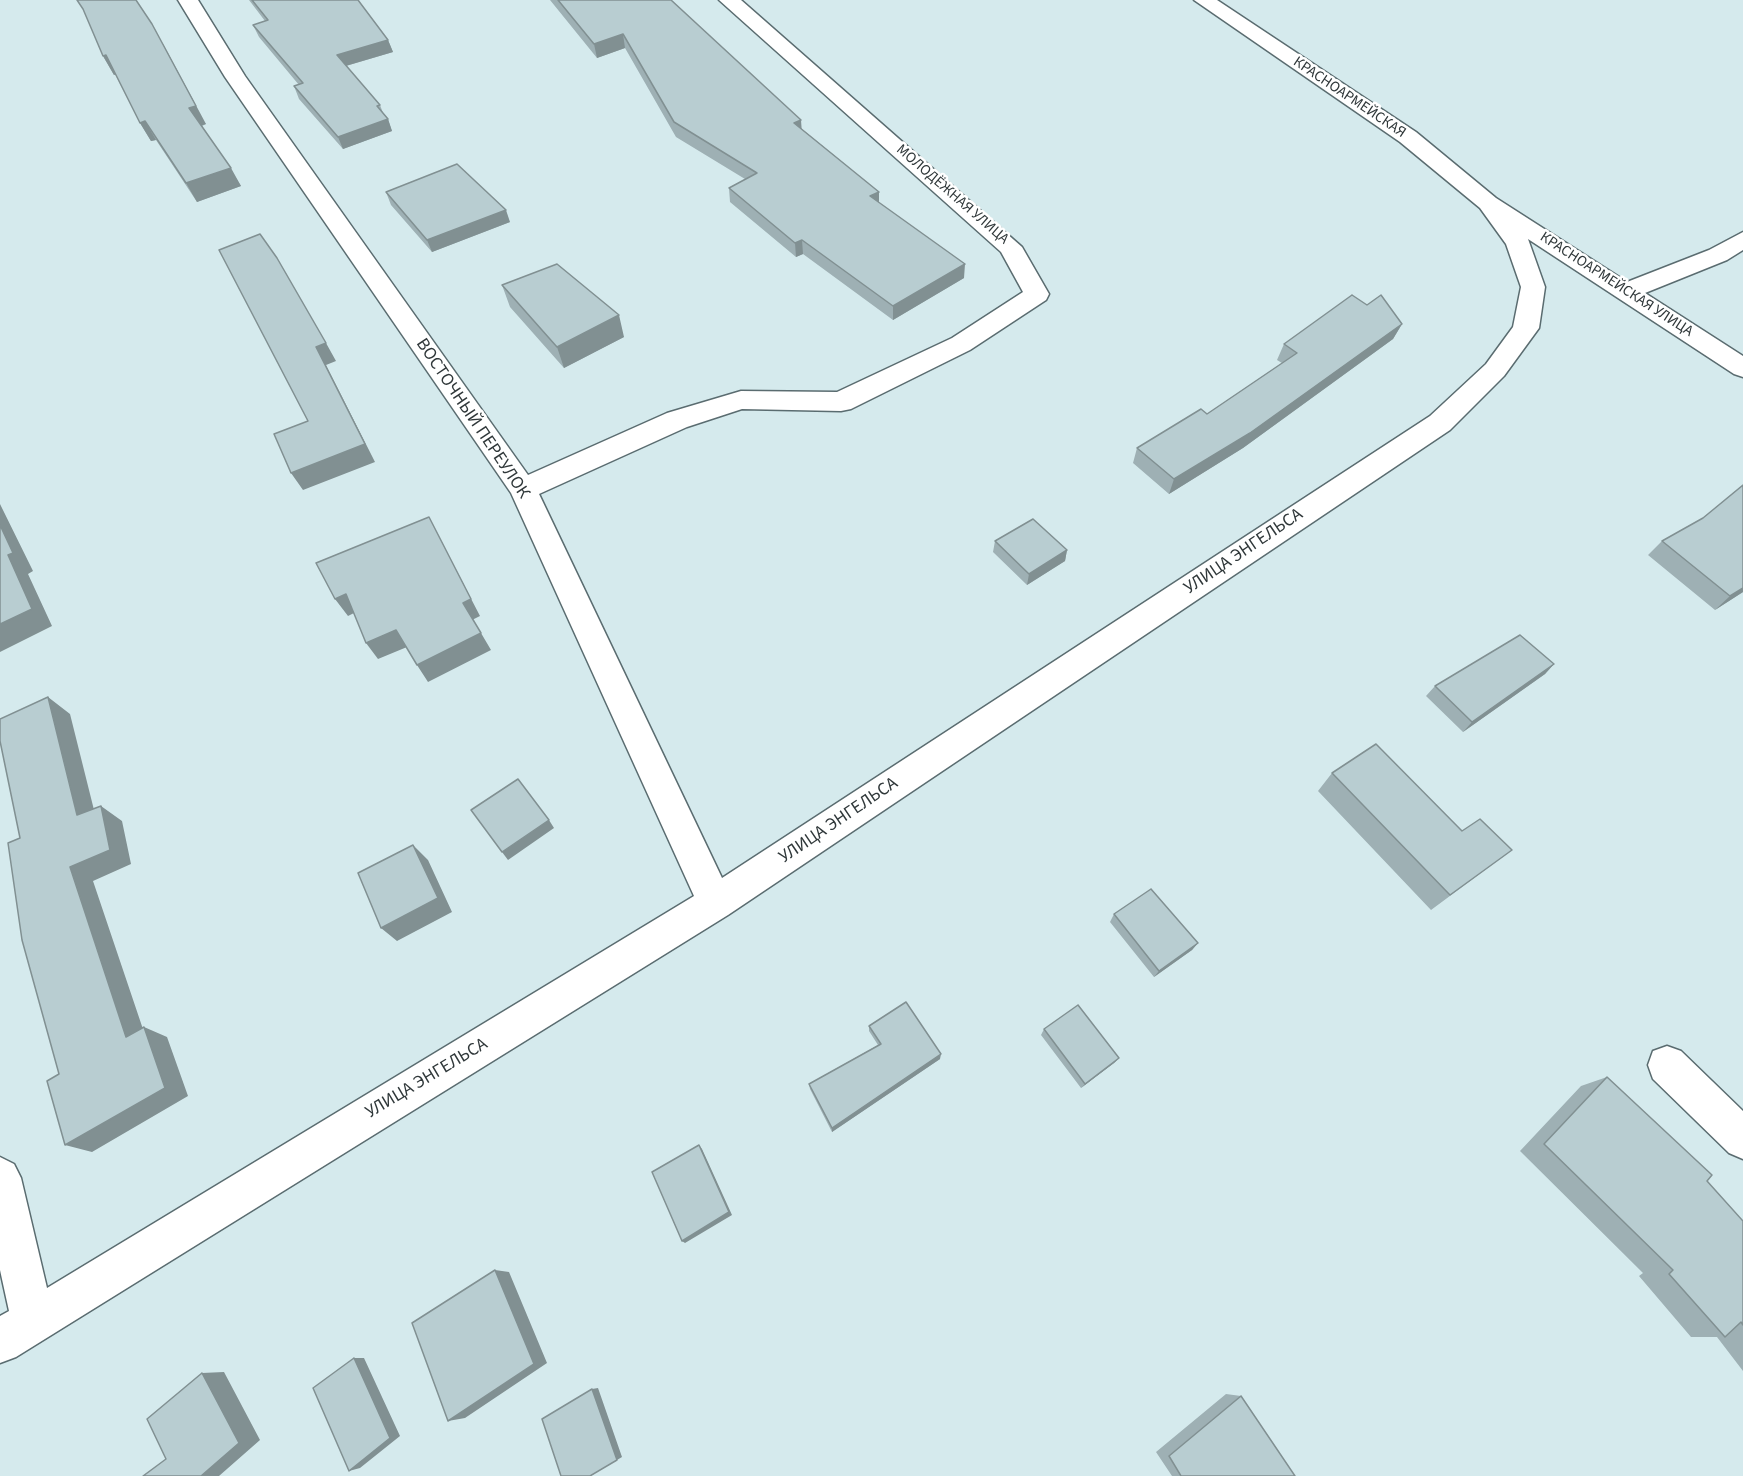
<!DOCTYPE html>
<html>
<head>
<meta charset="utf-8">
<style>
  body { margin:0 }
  canvas { display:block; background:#d5eaed }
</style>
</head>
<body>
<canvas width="1743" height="1476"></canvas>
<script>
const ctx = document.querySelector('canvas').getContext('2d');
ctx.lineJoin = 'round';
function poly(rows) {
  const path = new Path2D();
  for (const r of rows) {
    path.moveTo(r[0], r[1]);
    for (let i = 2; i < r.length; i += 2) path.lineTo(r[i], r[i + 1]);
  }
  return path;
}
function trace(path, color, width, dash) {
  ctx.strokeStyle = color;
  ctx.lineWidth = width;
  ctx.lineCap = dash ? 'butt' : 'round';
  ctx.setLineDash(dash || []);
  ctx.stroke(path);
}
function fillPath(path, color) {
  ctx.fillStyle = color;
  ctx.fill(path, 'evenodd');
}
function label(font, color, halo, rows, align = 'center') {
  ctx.font = font + ' "Source Sans 3",sans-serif';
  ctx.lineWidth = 5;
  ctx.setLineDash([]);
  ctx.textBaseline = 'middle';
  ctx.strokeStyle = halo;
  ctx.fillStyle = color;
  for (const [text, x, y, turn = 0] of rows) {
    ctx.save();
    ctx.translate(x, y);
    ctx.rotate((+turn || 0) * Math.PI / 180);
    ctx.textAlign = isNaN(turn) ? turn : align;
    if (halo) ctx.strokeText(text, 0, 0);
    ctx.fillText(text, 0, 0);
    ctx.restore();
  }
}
const minor = poly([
  [178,0,198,0,245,76,528,475,667,413,741,391,837,392,952,338,1023,292,1001,252,719,0,741,0,1022,247,1049,294,1046,300,970,350,851,409,841,411,742,409,687,427,539,494,722,878,1430,416,1486,364,1513,327,1521,287,1506,244,1480,208,1400,142,1194,0,1217,0,1416,132,1496,198,1627,282,1709,250,1743,232,1743,250,1727,260,1645,293,1743,356,1743,377,1734,374,1528,239,1545,287,1539,328,1504,376,1450,430,728,915,16,1357,0,1363,0,1316,9,1311,0,1270,0,1157,14,1164,21,1178,47,1288,694,896,511,493,225,77,178,0],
  [1667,1046,1681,1051,1743,1111,1743,1159,1729,1153,1653,1079,1648,1065,1653,1051,1667,1046]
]);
const wall = poly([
  [249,0,358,0,388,40,393,52,346,66,380,105,383,113,388,119,392,131,343,149,299,99,294,86,299,85,259,37,253,25,265,21],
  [550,0,671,0,802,129,879,192,879,203,964,278,893,320,803,254,796,257,730,202,729,188,745,179,676,137,625,48,597,58],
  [103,56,206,124,202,126,241,186,197,202,156,140,151,141,140,123,115,74,114,75],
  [386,192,510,222,432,252,391,205],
  [502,285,624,337,564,368,510,307],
  [1367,305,1402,324,1393,339,1243,448,1169,494,1133,463,1137,448,1207,414,1282,363,1277,360,1284,344],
  [1743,485,1743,592,1715,610,1648,555,1662,541,1703,518],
  [995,541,1067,550,1065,561,1027,585,993,552],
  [1554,664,1545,674,1463,732,1426,696,1435,686],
  [1332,773,1462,831,1512,850,1431,910,1318,791],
  [1114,914,1198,943,1192,950,1154,977,1110,922],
  [869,1026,940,1059,832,1132,810,1089,809,1084,878,1045,869,1031],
  [1044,1029,1119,1058,1114,1063,1081,1088,1041,1035],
  [1607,1077,1707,1181,1743,1221,1743,1371,1717,1337,1691,1337,1639,1276,1643,1273,1520,1151,1581,1086],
  [1226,1394,1241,1396,1295,1476,1172,1476,1156,1452]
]);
const shadedWall = poly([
  [623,34,625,48,597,58,594,44],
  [388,40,393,52,342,67,337,55],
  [162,42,206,124,200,126,189,108],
  [106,55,117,74,114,75,103,56],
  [388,119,392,131,343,149,338,137],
  [801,120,802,134,794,123],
  [145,121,156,140,151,141,140,123],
  [231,168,241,186,197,202,186,183],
  [879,192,879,206,870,196],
  [506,210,510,222,432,252,427,240],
  [802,240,803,254,796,257,795,243],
  [965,264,964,278,893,320,893,306],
  [619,315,624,337,564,368,557,347],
  [1402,324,1393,339,1243,448,1169,494,1174,479],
  [326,343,336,361,326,365,375,462,303,490,291,473,365,444,316,347],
  [0,504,33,571,28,574,52,626,0,652,0,624,8,555,0,525],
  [438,535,480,616,472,620,463,603],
  [1067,550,1065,561,1027,585,1029,574],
  [1743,588,1743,592,1715,610,1730,596],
  [346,594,358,611,348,616,335,599],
  [396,630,407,647,378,659,366,643],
  [481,633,491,650,428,682,417,665],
  [1554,664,1545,674,1463,732,1472,722],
  [48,697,70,714,99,830,77,815],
  [101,806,122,821,131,864,93,881,149,1047,126,1037,70,867],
  [549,820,554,828,508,860,502,852],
  [413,845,428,860,452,912,397,941,381,928],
  [1198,943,1192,950,1154,977,1159,971],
  [144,1027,167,1037,188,1096,92,1152,65,1145],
  [941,1054,940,1059,832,1132,832,1128],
  [1119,1058,1114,1063,1081,1088,1085,1084],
  [699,1145,702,1149,732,1215,685,1243,682,1241],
  [495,1270,509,1272,547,1363,465,1418,448,1421],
  [354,1358,364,1358,400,1436,360,1468,349,1471],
  [224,1372,260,1440,219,1476,201,1476,202,1373],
  [598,1388,622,1457,590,1476,592,1389]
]);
const building = poly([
  [77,0,136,0,152,24,196,106,189,108,231,168,186,183,145,121,140,123,106,55,103,56,83,9,77,0],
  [252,0,358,0,388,40,337,55,380,105,377,106,388,119,338,137,294,86,303,83,253,25,268,20,252,0],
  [558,0,671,0,801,120,794,123,879,192,870,196,965,264,893,306,802,240,795,243,729,188,757,173,674,122,623,34,594,44,558,0],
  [457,164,506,210,427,240,386,192,457,164],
  [260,234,277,258,326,343,316,347,365,444,291,473,274,434,308,421,219,250,260,234],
  [557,264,619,315,557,347,502,285,557,264],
  [1352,295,1367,305,1381,295,1402,324,1250,433,1174,479,1137,448,1201,409,1207,414,1297,353,1284,344,1352,295],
  [1743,485,1743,588,1730,596,1662,541,1703,518,1743,485],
  [429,517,471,599,463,603,481,633,417,665,396,630,366,643,346,594,335,599,316,563,429,517],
  [1033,519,1067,550,1029,574,995,541,1033,519],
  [0,525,13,553,8,555,32,609,0,624,0,525],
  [1520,635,1554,664,1472,722,1435,686,1520,635],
  [48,697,77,815,101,806,110,850,70,867,126,1037,144,1027,165,1088,65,1145,47,1081,59,1074,22,940,8,843,20,838,0,741,0,719,48,697],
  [1376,744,1462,831,1480,819,1512,850,1450,895,1332,773,1376,744],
  [518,779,549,820,502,852,471,810,518,779],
  [413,845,438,898,381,928,358,873,413,845],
  [1151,889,1198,943,1159,971,1114,914,1151,889],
  [906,1002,941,1054,832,1128,809,1084,881,1044,869,1026,906,1002],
  [1078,1005,1119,1058,1085,1084,1044,1029,1078,1005],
  [1607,1077,1712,1175,1707,1181,1743,1221,1743,1325,1741,1322,1725,1337,1669,1274,1673,1270,1544,1144,1607,1077],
  [699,1145,729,1212,682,1241,652,1172,699,1145],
  [495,1270,534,1364,448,1421,412,1323,495,1270],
  [354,1358,390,1438,349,1471,313,1388,354,1358],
  [202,1373,239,1443,201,1476,143,1476,166,1459,147,1419,202,1373],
  [592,1389,617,1460,590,1476,561,1476,542,1419,592,1389],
  [1241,1396,1295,1476,1181,1476,1169,1456,1241,1396]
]);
const farStreetnames = [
  ["КРАСНОАРМЕЙСКАЯ",1349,98,34],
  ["МОЛОДЁЖНАЯ УЛИЦА",952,195,41],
  ["КРАСНОАРМЕЙСКАЯ УЛИЦА",1616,285,33]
];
const streetNames = [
  ["ВОСТОЧНЫЙ ПЕРЕУЛОК",472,419,56],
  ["УЛИЦА ЭНГЕЛЬСА",1244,552,-34],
  ["УЛИЦА ЭНГЕЛЬСА",839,821,-34],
  ["УЛИЦА ЭНГЕЛЬСА",427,1079,-31]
];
trace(minor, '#5a6c70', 3);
fillPath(minor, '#fff');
fillPath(wall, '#9eb0b4');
fillPath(shadedWall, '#819092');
fillPath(building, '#b8cdd1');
trace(building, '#819092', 1.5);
label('15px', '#30383a', '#fff', farStreetnames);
label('18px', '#30383a', '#fff', streetNames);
</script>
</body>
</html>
